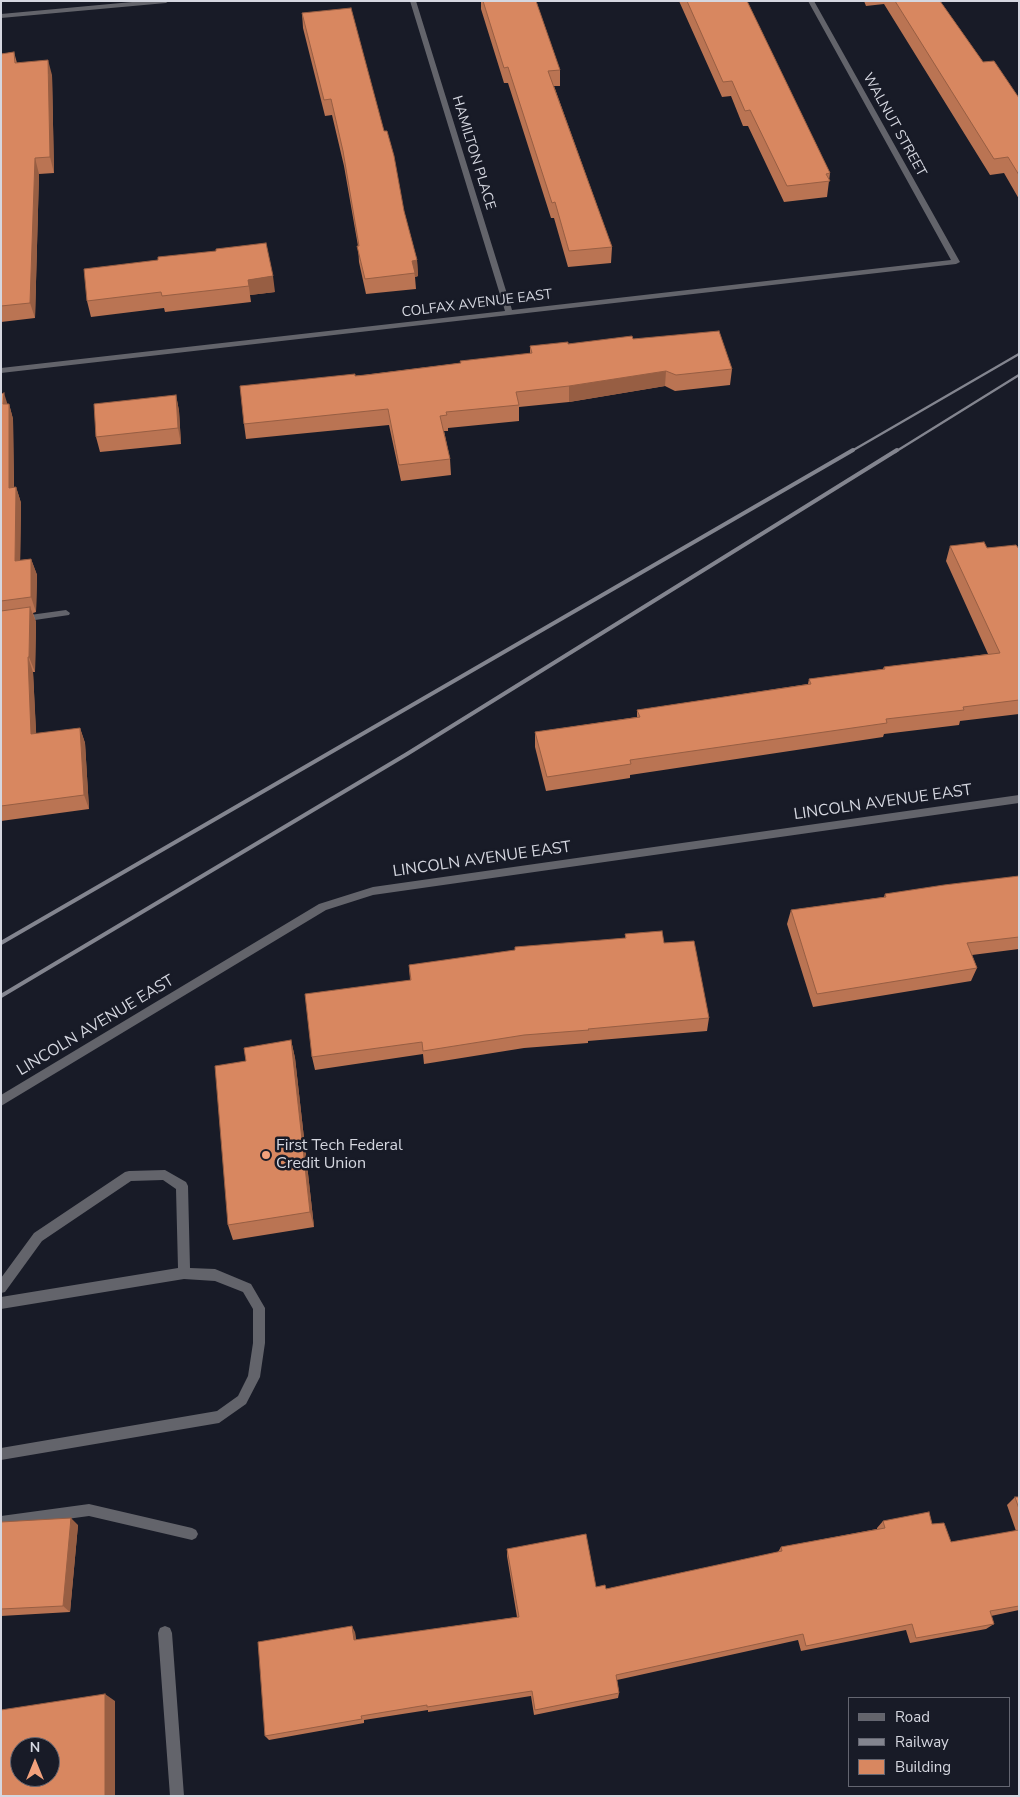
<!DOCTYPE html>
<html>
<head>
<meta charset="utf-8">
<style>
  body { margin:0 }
  #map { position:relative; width:1020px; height:1797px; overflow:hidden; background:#181b27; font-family:"Nunito Sans",sans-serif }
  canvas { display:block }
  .frame { position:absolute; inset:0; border:2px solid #d5d7e0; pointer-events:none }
  .legend { position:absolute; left:848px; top:1697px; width:162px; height:90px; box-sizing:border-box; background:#181b27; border:1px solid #646671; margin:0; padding:6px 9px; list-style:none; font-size:15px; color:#d5d7e0 }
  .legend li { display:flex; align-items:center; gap:10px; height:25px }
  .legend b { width:25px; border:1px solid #646671 }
  .north { position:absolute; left:10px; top:1737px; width:50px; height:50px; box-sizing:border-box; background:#181b27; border:1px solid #646671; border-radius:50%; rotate:0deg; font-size:14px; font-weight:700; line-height:20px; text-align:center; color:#d5d7e0 }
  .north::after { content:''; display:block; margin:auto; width:18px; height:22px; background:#f1a17c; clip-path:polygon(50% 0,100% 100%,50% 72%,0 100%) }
</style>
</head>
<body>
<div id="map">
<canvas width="1020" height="1797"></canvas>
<div class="frame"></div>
<ul class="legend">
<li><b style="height:6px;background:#63646b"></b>Road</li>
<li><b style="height:6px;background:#83858f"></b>Railway</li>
<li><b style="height:14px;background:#d88760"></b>Building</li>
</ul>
<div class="north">N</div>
</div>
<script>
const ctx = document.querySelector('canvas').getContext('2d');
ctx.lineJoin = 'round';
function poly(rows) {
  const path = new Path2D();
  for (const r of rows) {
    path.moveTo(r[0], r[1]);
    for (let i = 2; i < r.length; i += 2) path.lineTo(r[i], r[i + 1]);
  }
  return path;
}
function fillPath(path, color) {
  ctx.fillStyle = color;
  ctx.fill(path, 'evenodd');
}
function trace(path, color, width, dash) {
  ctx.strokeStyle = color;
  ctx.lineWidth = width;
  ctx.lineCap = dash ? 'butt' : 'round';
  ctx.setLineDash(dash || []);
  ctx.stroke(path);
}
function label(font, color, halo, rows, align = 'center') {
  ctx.font = font + ' "Nunito Sans",sans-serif';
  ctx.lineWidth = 5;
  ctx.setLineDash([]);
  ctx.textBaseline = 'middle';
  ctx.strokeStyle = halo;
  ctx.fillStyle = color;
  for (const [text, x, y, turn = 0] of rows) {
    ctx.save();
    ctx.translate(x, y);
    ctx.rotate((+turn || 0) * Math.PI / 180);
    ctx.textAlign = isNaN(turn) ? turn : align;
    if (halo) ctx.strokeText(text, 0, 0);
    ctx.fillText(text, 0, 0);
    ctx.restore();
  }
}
const service = poly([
  [66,610,70,613,69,615,1,625,1,619,66,610],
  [165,1170,186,1182,188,1186,190,1268,215,1269,251,1284,265,1308,265,1343,260,1377,246,1404,219,1423,1,1460,1,1448,217,1411,238,1396,248,1376,253,1343,253,1309,243,1292,215,1281,184,1279,1,1309,1,1297,178,1268,176,1189,163,1180,131,1181,42,1241,5,1292,1,1293,1,1278,34,1233,125,1172,129,1171,165,1170],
  [89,1504,192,1528,196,1530,198,1534,196,1538,192,1540,89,1516,1,1528,1,1516,89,1504],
  [165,1626,170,1628,172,1633,184,1796,170,1796,158,1633,160,1628,165,1626]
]);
const minor = poly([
  [143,1,169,1,166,3,1,18,1,14,143,1],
  [410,1,416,1,512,310,951,260,808,1,814,1,960,262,956,264,1,373,1,368,505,311,410,1]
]);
const tertiary = poly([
  [1019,795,1019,803,373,895,326,910,1,1106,1,1095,319,904,373,887,1019,795]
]);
const railFar1 = poly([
  [850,452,1019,354],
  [895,452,1019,375]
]);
const rail = poly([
  [1,943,853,450],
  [1,996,407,754,897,450]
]);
const wall = poly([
  [481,1,536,1,560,70,560,86,554,86,612,247,611,263,568,267,554,218,551,218,508,83,504,83,481,9],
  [679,1,747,1,830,173,827,197,784,202,748,126,743,126,731,96,722,97],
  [864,1,940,1,983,62,1019,98,1019,199,1004,173,990,175,884,4,866,6],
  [302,13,404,211,417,260,418,276,415,277,416,289,366,294,359,262,358,246,344,166,332,115,325,116,303,28],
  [14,52,17,63,52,75,54,173,39,174,35,318,1,322,1,54],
  [158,260,275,292,250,295,251,302,165,312,164,308,91,317,87,301],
  [633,339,732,369,730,385,675,391,665,386,569,402,519,407,519,421,448,428,448,431,444,431,450,459,451,475,401,481,389,425,246,439,244,424,355,376,460,363,530,354,530,346,568,344],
  [1,394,7,404,9,404,13,419,14,487,16,487,21,503,20,560,31,559,37,575,36,612,33,613,36,622,35,672,33,672,36,734,80,728,85,743,89,809,1,821],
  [176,395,179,411,181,444,100,452,96,437],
  [950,546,1019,549,1019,714,960,721,959,725,884,734,883,737,630,775,630,778,546,791,535,747,535,732,637,717,637,710,808,684,809,679,883,669,884,667,988,654,946,561],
  [1019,876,1019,949,972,955,977,968,971,981,813,1007,787,924,791,910,884,897,885,894],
  [625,934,664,943,709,1018,707,1031,588,1041,588,1043,524,1048,424,1064,423,1054,315,1070,312,1057,410,980,409,965,625,938],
  [291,1040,295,1058,314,1227,233,1240,228,1225,246,1061],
  [1015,1497,1019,1497,1019,1610,991,1616,994,1624,986,1629,910,1643,906,1630,801,1651,798,1640,617,1680,619,1693,618,1698,534,1715,531,1696,428,1712,428,1710,364,1720,364,1723,269,1740,265,1736,355,1632,356,1640,517,1617,507,1556,507,1549,596,1587,606,1589,778,1552,781,1547,877,1529,877,1528,883,1521,932,1524,951,1542,1016,1531,1007,1505],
  [1,1522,78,1525,70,1612,1,1616]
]);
const shadedWall = poly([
  [48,60,52,75,54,173,50,157],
  [35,158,39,174,35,318,30,303],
  [417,260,418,276,415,277,412,261],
  [273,276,275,292,250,295,248,280],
  [666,371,665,386,569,402,569,386],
  [4,393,9,409,9,404,13,419,14,503,9,488,3,404],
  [176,395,179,411,181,444,178,428],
  [16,487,21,503,20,576,15,561],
  [31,559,37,575,36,612,31,597],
  [30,607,36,622,35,672,29,657],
  [28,657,33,672,37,749,31,734],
  [80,728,85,743,89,809,84,795],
  [291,1040,295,1058,314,1227,310,1212],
  [71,1518,78,1525,70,1612,63,1606],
  [352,1626,355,1632,356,1646,354,1640],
  [105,1694,115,1701,115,1796,105,1796]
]);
const building = poly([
  [483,1,536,1,560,70,548,71,612,247,569,251,555,202,552,203,508,67,504,68,483,1],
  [687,1,747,1,830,173,826,174,830,181,787,186,750,110,745,111,732,81,723,82,687,1],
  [895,1,940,1,983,62,994,61,1019,98,1019,175,1008,157,994,159,895,1],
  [351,8,384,131,387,131,394,156,404,211,417,260,412,261,415,273,365,279,357,246,359,246,343,151,331,99,324,100,302,13,351,8],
  [14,52,15,63,48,60,50,157,35,158,30,303,1,306,1,54,14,52],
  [266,243,273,276,248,280,249,286,162,296,161,292,87,301,84,269,158,260,158,257,216,251,216,249,266,243],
  [719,331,732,369,676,375,666,371,569,386,516,392,519,405,446,412,447,415,440,416,450,459,399,465,388,409,244,424,240,386,355,374,355,376,366,375,461,363,460,361,532,353,530,346,568,342,568,344,632,336,633,339,719,331],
  [4,393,3,404,9,404,9,488,16,487,15,561,31,559,31,597,1,601,1,394,4,393],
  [176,395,178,428,96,437,94,404,176,395],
  [984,542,987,548,1016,545,1019,549,1019,700,963,707,964,710,886,719,887,723,630,760,631,764,547,777,535,732,640,717,637,710,811,684,809,679,885,669,884,667,1000,653,950,546,984,542],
  [30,607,29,657,28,657,31,734,80,728,84,795,1,806,1,611,30,607],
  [1019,876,1019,937,967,943,977,968,817,994,791,910,886,897,885,894,944,885,1019,876],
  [662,931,664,943,694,941,709,1018,588,1029,589,1030,524,1035,423,1051,422,1042,312,1057,305,994,411,980,409,965,515,950,515,947,626,938,625,934,662,931],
  [291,1040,310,1212,228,1225,215,1066,246,1061,244,1048,291,1040],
  [1015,1497,1019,1497,1019,1509,1015,1497],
  [929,1512,932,1524,944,1523,951,1542,1019,1530,1019,1606,990,1611,994,1624,916,1638,912,1624,806,1646,803,1634,616,1675,619,1693,535,1710,532,1691,427,1707,427,1705,361,1716,362,1719,265,1736,258,1642,352,1626,354,1640,519,1617,507,1549,586,1534,596,1587,605,1585,606,1589,782,1551,781,1547,885,1528,883,1521,929,1512],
  [71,1518,63,1606,1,1609,1,1522,71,1518],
  [105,1694,105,1796,1,1796,1,1710,105,1694],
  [20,1747,50,1747,50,1777,20,1777,20,1747]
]);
const markers = [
  [266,1155,5,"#f1a17c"]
];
const farStreetnames = [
  ["WALNUT STREET",894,125,61],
  ["HAMILTON PLACE",473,153,73],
  ["COLFAX AVENUE EAST",477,304,-7]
];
const streetNames = [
  ["LINCOLN AVENUE EAST",883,803,-8],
  ["LINCOLN AVENUE EAST",482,860,-8],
  ["LINCOLN AVENUE EAST",96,1026,-31]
];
const poiNames = [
  ["First Tech Federal",276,1146],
  ["Credit Union",276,1164]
];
fillPath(service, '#63646b');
fillPath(minor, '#63646b');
fillPath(tertiary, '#63646b');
trace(railFar1, '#83858f', 2.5);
trace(rail, '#83858f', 4);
fillPath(wall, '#ba7453');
fillPath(shadedWall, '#975e43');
fillPath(building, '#d88760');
trace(building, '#975e43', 1);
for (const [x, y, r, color] of markers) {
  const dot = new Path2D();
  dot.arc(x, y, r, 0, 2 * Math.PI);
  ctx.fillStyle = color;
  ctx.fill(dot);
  trace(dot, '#181b27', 2);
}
label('14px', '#d5d7e0', '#181b27', farStreetnames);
label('16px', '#d5d7e0', '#181b27', streetNames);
label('16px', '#d5d7e0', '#181b27', poiNames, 'left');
</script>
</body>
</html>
